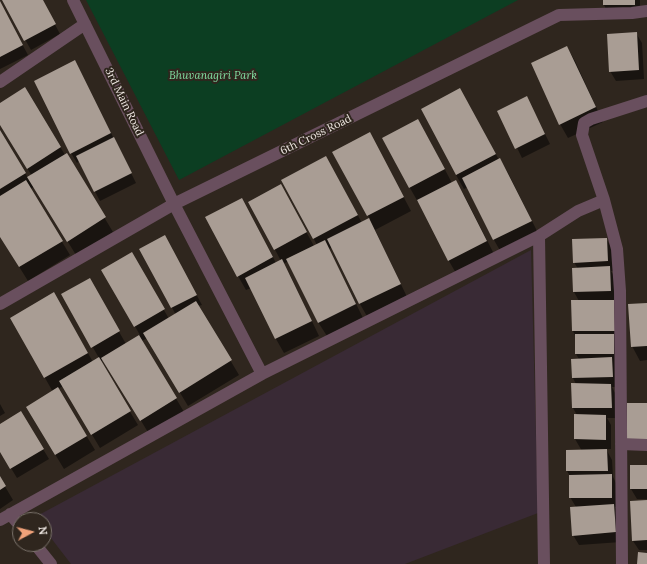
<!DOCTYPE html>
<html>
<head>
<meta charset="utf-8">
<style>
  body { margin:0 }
  #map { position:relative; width:647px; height:564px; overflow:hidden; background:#2f261e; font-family:Lora,serif }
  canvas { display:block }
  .north { position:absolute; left:12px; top:512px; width:40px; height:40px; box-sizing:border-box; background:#2f261e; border:1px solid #7b736c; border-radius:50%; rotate:83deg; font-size:11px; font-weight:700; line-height:16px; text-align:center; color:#ede6e1 }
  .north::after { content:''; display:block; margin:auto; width:14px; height:18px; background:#f0a27a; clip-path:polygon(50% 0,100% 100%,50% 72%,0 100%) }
</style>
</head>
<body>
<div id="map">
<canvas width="647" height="564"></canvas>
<div class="north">N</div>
</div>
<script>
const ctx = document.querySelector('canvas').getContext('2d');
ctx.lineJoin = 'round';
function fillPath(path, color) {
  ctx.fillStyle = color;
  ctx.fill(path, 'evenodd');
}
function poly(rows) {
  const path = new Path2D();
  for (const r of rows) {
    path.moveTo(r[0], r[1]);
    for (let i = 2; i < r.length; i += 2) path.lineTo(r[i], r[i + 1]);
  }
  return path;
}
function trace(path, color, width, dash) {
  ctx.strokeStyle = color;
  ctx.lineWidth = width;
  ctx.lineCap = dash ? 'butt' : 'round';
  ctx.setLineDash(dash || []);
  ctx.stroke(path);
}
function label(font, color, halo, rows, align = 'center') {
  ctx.font = font + ' Lora,serif';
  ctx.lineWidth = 4;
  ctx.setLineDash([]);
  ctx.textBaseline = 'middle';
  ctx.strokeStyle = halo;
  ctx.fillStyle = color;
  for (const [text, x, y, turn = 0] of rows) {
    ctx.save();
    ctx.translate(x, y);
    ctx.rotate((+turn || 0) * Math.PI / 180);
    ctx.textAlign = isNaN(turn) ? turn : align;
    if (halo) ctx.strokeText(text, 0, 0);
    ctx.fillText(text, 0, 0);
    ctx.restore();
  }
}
const industrial = poly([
  [531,250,538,513,405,564,71,564,44,529,44,520,37,520,35,517]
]);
const green = poly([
  [86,0,518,0,179,180]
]);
const shadow = poly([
  [3,0,42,0,60,34,31,50],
  [604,0,640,0,640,15,609,15,604,5],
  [0,3,28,55,0,69],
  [636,33,642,43,644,79,616,81,610,71],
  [567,47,575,61,603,122,568,138,560,124],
  [80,71,136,183,100,201,79,161,77,163,71,153],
  [25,88,65,155,66,154,113,232,76,255,34,187,30,189,70,255,28,281,0,236,0,131,28,178,32,176,0,124,0,104],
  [527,98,550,144,522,158,499,111],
  [468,103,499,160,500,159,508,173,539,235,502,254,494,240,468,187,464,189,456,175],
  [426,134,452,183,456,181,464,195,495,256,457,275,449,261,419,201,418,202,410,188,383,139],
  [377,147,411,211,375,230,408,299,368,318,360,304,332,247,329,249,363,318,327,336,318,322,289,261,283,264,290,275,319,336,284,353,276,339,251,288,246,290,238,276,250,213,276,263,281,261,250,202,288,199,314,246,317,245,283,180,334,171,362,223,370,219,334,152],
  [606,239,612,248,613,271,611,271,615,277,616,301,613,301,619,310,618,387,612,387,616,395,617,418,607,418,611,425,611,449,606,449,612,460,613,477,617,485,617,507,615,507,619,514,621,542,579,545,573,535,576,507,570,497,570,476,567,471,567,451,582,451,575,439,575,415,577,415,573,408,572,384,576,384,573,378,572,360,579,359,576,354,576,337,573,331,572,301,579,301,574,292,573,269,578,269,574,262],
  [170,246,202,305,198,306,239,375,188,406,147,338,142,341,184,412,149,434,104,359,100,362,138,425,100,448,63,386,58,389,95,450,64,469,35,421,53,392,11,318,54,294,93,362,99,358,62,294,89,279,126,344,140,335,102,270,132,253,169,319,176,315,140,249],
  [647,304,647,360,640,361,632,346],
  [0,404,5,413,0,416],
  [0,425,43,449,49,459,17,478,0,450],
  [631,466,647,466,647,499,637,499,631,489],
  [0,478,13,500,0,509],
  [647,501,647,550,639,550,633,541]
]);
const building = poly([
  [2,0,43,0,56,24,24,41],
  [603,0,635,0,635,5,603,5],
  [0,1,23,45,0,57],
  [637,32,639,70,609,72,607,34],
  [567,46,596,107,559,125,531,63],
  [75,60,111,133,70,154,34,81],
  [25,87,61,147,27,169,0,125,0,103],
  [460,88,496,154,456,175,421,109],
  [527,96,545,134,515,149,497,111],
  [418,119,445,169,409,188,382,138],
  [0,130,26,173,0,189],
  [370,132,404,197,367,216,332,152],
  [114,137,132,173,94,192,76,156],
  [67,153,106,217,67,242,27,177],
  [326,156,358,215,313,239,281,180],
  [500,158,532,221,493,240,462,178],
  [26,180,63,241,19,267,0,237,0,196],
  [456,180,487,241,448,261,417,200],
  [281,184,307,232,274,250,248,202],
  [242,198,273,257,237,277,205,217],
  [369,218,401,284,359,304,327,239],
  [165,235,197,295,171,308,139,249],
  [607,238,608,261,573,263,572,239],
  [325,240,356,304,318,323,286,259],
  [132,252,165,309,134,327,101,270],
  [282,259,312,321,275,339,245,278],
  [610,266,611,291,573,292,572,268],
  [90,278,120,331,91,348,61,294],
  [54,292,88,353,44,378,10,318],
  [571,300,614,300,615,331,572,331],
  [196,301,232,360,179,393,143,333],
  [647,303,647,346,631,347,628,304],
  [575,334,614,334,614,354,575,354],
  [139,335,177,398,140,421,101,358],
  [99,357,131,411,91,435,59,381],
  [612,357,613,377,572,378,571,359],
  [571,383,611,384,612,408,572,408],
  [58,387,87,436,55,455,26,407],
  [627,403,647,403,647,440,627,441],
  [21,411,44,449,10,469,0,452,0,424],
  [574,414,606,415,606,440,574,439],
  [607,449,608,471,566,471,566,450],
  [630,465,647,465,647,489,630,489],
  [612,474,612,498,569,498,569,475],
  [0,476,6,486,0,490],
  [647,500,647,540,632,541,630,501],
  [614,504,616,532,572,536,570,507],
  [638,552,647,553,647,564,637,564]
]);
const street = poly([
  [73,0,174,204,262,374],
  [0,82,85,24],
  [604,200,617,249,620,291,622,564],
  [539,236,544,564],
  [0,304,174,204,559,15,632,13,647,11],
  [621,444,647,445],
  [10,514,20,526],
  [0,520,262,374,539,236,578,211,604,200,582,135,584,123,591,119,647,101],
  [35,544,51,564]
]);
const parkNames = [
  ["Bhuvanagiri Park",213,76]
];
const streetNames = [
  ["3rd Main Road",124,102,64],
  ["6th Cross Road",316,135,-26]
];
fillPath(industrial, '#392a35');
fillPath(green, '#0c3e22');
fillPath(shadow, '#0007');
fillPath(building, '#a99d94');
trace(street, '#694f5e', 12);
label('italic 11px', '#82dea2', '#2f261e', parkNames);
label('11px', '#ede6e1', '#2f261e', streetNames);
</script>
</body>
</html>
